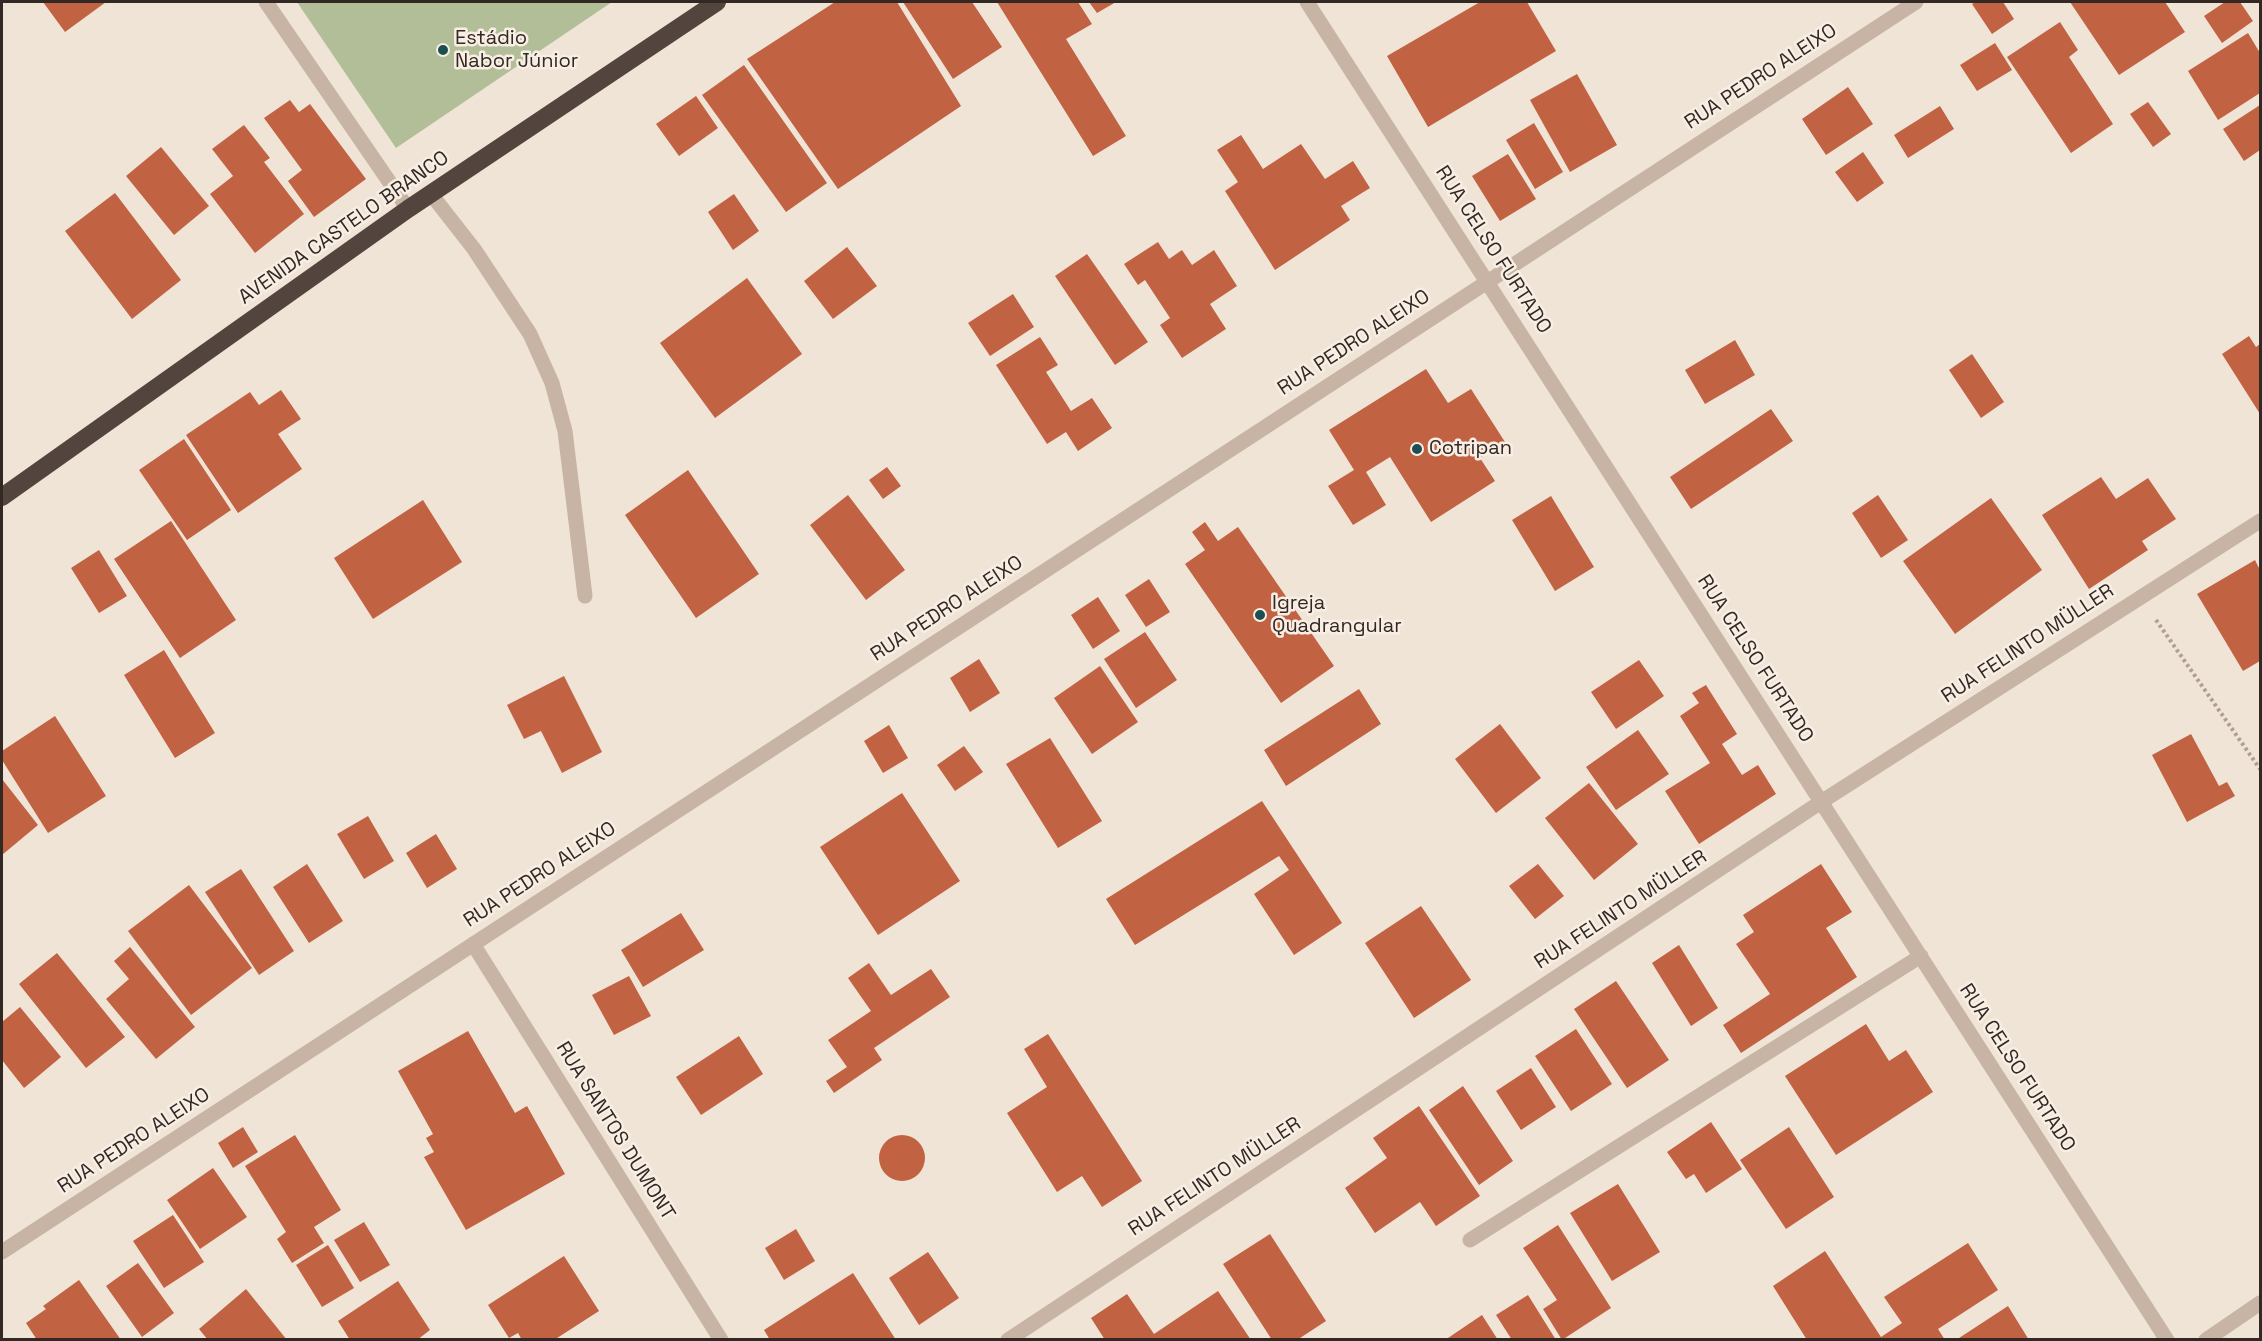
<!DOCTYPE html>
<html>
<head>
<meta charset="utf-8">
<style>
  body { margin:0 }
  #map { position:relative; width:2262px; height:1341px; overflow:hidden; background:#f0e4d7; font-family:"Space Grotesk",sans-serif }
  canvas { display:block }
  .frame { position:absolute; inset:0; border:3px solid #322925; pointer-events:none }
</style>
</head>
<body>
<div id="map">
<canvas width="2262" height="1341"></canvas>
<div class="frame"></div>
</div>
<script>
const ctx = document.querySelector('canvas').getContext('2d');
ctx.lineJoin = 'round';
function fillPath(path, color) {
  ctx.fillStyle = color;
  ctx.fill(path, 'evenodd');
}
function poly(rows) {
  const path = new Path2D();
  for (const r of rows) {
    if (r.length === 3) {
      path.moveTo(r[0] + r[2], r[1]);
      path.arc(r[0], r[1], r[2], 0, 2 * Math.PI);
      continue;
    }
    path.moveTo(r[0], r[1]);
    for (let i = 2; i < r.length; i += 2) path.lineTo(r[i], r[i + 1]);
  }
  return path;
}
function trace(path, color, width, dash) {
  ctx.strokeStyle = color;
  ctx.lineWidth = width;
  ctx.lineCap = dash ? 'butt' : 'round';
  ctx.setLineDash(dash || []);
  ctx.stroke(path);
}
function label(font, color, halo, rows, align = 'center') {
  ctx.font = font + ' "Space Grotesk",sans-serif';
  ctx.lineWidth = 5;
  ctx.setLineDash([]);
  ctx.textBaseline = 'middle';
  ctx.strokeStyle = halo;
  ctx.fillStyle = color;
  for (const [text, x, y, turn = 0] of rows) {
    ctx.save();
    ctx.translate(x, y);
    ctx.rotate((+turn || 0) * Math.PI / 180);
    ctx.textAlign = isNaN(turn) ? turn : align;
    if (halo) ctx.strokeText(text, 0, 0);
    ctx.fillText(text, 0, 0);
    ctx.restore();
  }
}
const green = poly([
  [297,2,612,2,396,148]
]);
const building = poly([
  [43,2,106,2,65,32],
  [835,2,897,2,961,106,838,189,747,59],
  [903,2,972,2,1002,47,953,79],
  [997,2,1078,2,1092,24,1066,39,1126,136,1093,156],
  [1089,2,1116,2,1097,13],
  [1480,2,1527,2,1556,51,1428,127,1387,56],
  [1976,2,2003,2,2014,19,1992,34,1972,4],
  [2070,2,2165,2,2185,32,2119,75],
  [2225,2,2240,2,2253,21,2222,43,2204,16],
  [2060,22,2078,50,2069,57,2113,124,2071,153,2007,57],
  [2248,33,2260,53,2260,93,2218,120,2188,71],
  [1995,43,2012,70,1977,91,1960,65],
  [744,65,827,183,786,212,702,95],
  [1577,74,1617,145,1570,172,1530,100],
  [1848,87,1873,124,1826,155,1802,119],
  [696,96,718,128,679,156,656,124],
  [290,100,299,112,310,104,366,179,314,217,288,181,302,170,264,118],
  [2148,102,2171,134,2153,147,2130,114],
  [2260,105,2260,150,2244,161,2223,129],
  [1940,106,1954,129,1908,158,1894,135],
  [1534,123,1563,172,1535,189,1506,140],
  [244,125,270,158,264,162,304,214,255,253,210,194,233,176,212,149],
  [1241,135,1263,169,1301,144,1325,179,1353,161,1370,188,1341,206,1350,220,1275,270,1225,191,1238,182,1217,150],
  [161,147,209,206,174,235,126,176],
  [1863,152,1884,183,1857,202,1835,172],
  [1508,154,1536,199,1500,221,1472,176],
  [115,193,181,280,132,319,65,231],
  [734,194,759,231,733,250,708,212],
  [1158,242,1169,259,1182,250,1192,265,1214,250,1237,286,1210,304,1226,329,1182,358,1160,325,1170,318,1145,280,1138,285,1124,264],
  [847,247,877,286,833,319,804,281],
  [1087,254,1148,342,1115,365,1055,276],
  [747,278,802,354,715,418,660,343],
  [1013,294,1034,327,990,356,968,323],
  [2249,336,2256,347,2260,344,2260,414,2222,354],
  [1040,337,1058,365,1046,372,1071,411,1092,398,1112,428,1078,451,1066,432,1047,444,996,365],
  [1735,340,1755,375,1705,404,1685,370],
  [1972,354,2004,402,1981,418,1949,370],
  [1426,369,1448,403,1471,389,1505,442,1480,458,1495,481,1431,522,1390,457,1366,472,1386,505,1353,525,1328,486,1354,470,1329,430],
  [281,390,301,419,278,434,302,469,238,513,186,435,250,392,259,405],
  [1771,409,1793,441,1691,509,1670,477],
  [184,439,231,510,187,540,139,470],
  [887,467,901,486,883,499,869,480],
  [688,470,759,574,696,618,625,515],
  [2101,477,2116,499,2148,478,2176,519,2142,541,2148,550,2089,589,2042,515],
  [848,495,905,570,866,600,810,525],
  [1878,495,1908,540,1881,558,1852,513],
  [1551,496,1594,567,1555,591,1512,520],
  [1991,498,2042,570,1955,634,1903,561],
  [423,500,462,562,373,619,334,558],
  [171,521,236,620,180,658,114,559],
  [1205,522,1218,541,1238,527,1334,666,1281,703,1185,564,1205,550,1192,532],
  [99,550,127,596,99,613,71,568],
  [2255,560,2260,570,2260,661,2243,671,2197,594],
  [1149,579,1170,612,1146,627,1125,595],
  [1098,597,1120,631,1093,649,1071,615],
  [1145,632,1177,680,1136,708,1104,659],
  [164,650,215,733,175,758,124,675],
  [979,659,1000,693,970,712,950,678],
  [1639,660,1664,696,1616,729,1591,692],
  [1100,666,1138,722,1092,754,1054,698],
  [564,676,602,752,562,773,541,731,524,739,507,705],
  [1706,685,1737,734,1722,744,1742,775,1758,765,1776,794,1699,844,1665,791,1710,763,1680,716,1699,703,1692,693],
  [1359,689,1381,724,1286,786,1264,750],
  [55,716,106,796,48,833,2,760,2,751],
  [1500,724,1541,778,1496,813,1455,759],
  [889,725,908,758,883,773,864,741],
  [1638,730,1669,774,1616,810,1586,767],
  [2191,734,2219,786,2227,782,2235,796,2187,822,2152,755],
  [1050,738,1102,821,1058,848,1006,764],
  [964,746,983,772,955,791,937,765],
  [2,779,38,825,2,855],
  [1589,783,1638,844,1594,880,1545,818],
  [902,793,960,881,878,935,820,847],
  [1262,801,1342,923,1294,955,1254,894,1289,870,1279,856,1135,945,1106,899],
  [368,816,394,861,364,879,337,834],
  [436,834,457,869,427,888,406,853],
  [307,864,343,921,309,943,273,887],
  [1538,864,1564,896,1535,919,1509,886],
  [1821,864,1852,912,1826,928,1857,977,1741,1053,1723,1025,1770,994,1736,944,1754,932,1743,915],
  [241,869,294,951,259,975,205,892],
  [189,885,252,968,191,1015,128,931],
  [1421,906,1471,980,1414,1018,1365,943],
  [681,913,704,950,643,987,621,950],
  [1679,945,1718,1008,1691,1026,1652,963],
  [130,947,195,1027,156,1059,106,999,129,979,114,961],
  [57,953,125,1037,86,1068,19,984],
  [869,963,891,995,931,969,950,997,874,1048,882,1060,834,1093,826,1081,847,1067,828,1040,871,1011,848,978],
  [629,976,651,1016,614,1035,592,995],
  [1616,981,1669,1060,1627,1088,1574,1009],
  [20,1007,61,1057,24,1088,2,1060,2,1022],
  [1866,1024,1889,1061,1906,1050,1933,1092,1836,1155,1785,1076],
  [1576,1029,1612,1084,1571,1111,1535,1056],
  [468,1031,515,1113,527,1106,565,1174,466,1230,424,1157,434,1152,426,1138,433,1134,398,1071],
  [1048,1034,1142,1181,1102,1207,1082,1176,1057,1192,1007,1113,1047,1087,1024,1049],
  [739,1036,763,1074,701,1115,676,1077],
  [1531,1068,1556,1107,1521,1130,1496,1091],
  [1463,1086,1513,1161,1479,1185,1429,1110],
  [1419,1106,1480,1196,1436,1226,1420,1202,1375,1233,1345,1188,1387,1158,1373,1138],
  [1711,1122,1742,1169,1706,1193,1694,1174,1686,1179,1667,1152],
  [243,1127,258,1152,233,1168,218,1143],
  [1789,1127,1834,1197,1786,1229,1740,1160],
  [902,1158,23],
  [295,1135,341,1210,314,1227,324,1243,292,1263,277,1239,286,1232,245,1166],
  [213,1168,247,1217,200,1249,167,1200],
  [1618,1184,1660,1252,1612,1281,1570,1213],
  [173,1215,204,1262,164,1288,133,1241],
  [364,1222,390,1265,360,1282,334,1240],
  [1558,1225,1611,1308,1562,1340,1543,1309,1557,1300,1523,1248],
  [796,1229,815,1261,784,1280,765,1248],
  [1270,1234,1326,1321,1297,1340,1272,1340,1223,1264],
  [1968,1243,1998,1290,1938,1329,1945,1340,1807,1340,1773,1286,1825,1251,1881,1337,1902,1323,1884,1297],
  [328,1245,354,1288,322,1307,296,1265],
  [928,1252,959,1298,919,1325,889,1278],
  [564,1256,599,1311,554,1340,522,1340,518,1333,509,1338,488,1305],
  [138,1263,174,1313,142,1337,106,1286],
  [853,1273,896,1340,770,1340,764,1330],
  [79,1280,121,1340,37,1340,26,1323,46,1309,43,1306],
  [398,1281,430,1330,417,1340,350,1340,338,1321],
  [246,1289,287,1340,208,1340,199,1329],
  [1218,1291,1251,1340,1105,1340,1091,1318,1127,1294,1154,1334],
  [1528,1295,1556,1340,1512,1340,1496,1315],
  [2008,1306,2029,1340,1956,1340],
  [1482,1315,1498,1340,1445,1340]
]);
const path = poly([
  [2156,620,2260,769]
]);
const lane = poly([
  [431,194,474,249,530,334,552,383,565,431,585,596]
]);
const street = poly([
  [266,2,408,209],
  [1307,2,2167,1340],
  [473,944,721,1340],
  [1470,1240,1921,956],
  [2,1252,1916,2],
  [1008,1340,1821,802,2260,521],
  [2206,1340,2260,1303]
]);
const highway = poly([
  [2,497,408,209,717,2]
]);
const markers = [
  [443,50,6,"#1d4e52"],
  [1417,449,6,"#1d4e52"],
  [1260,615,6,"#1d4e52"]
];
const poiNames = [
  ["Estádio",455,39],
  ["Nabor Júnior",455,62],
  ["Cotripan",1429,449],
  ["Igreja",1272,604],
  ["Quadrangular",1272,627]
];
const streetNames = [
  ["RUA PEDRO ALEIXO",1761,77,-33],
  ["AVENIDA CASTELO BRANCO",344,228,-35],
  ["RUA CELSO FURTADO",1493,250,57],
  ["RUA PEDRO ALEIXO",1354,343,-33],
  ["RUA PEDRO ALEIXO",947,609,-33],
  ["RUA FELINTO MÜLLER",2028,644,-33],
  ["RUA CELSO FURTADO",1755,659,57],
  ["RUA PEDRO ALEIXO",540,875,-33],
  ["RUA FELINTO MÜLLER",1621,910,-33],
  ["RUA CELSO FURTADO",2017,1068,57],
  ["RUA SANTOS DUMONT",615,1131,58],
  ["RUA PEDRO ALEIXO",134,1141,-33],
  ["RUA FELINTO MÜLLER",1215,1177,-33]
];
fillPath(green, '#b1be98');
fillPath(building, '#c16243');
trace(path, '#b29e8e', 4, [3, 3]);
trace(lane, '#c7b4a4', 15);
trace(street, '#c7b4a4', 15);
trace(highway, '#53443d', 18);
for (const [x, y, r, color] of markers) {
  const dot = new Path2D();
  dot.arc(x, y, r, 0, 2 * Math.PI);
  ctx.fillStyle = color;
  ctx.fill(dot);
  trace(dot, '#f8eee3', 2);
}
label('20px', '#322925', '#f8eee3', poiNames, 'left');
label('20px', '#322925', '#f8eee3', streetNames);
</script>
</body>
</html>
